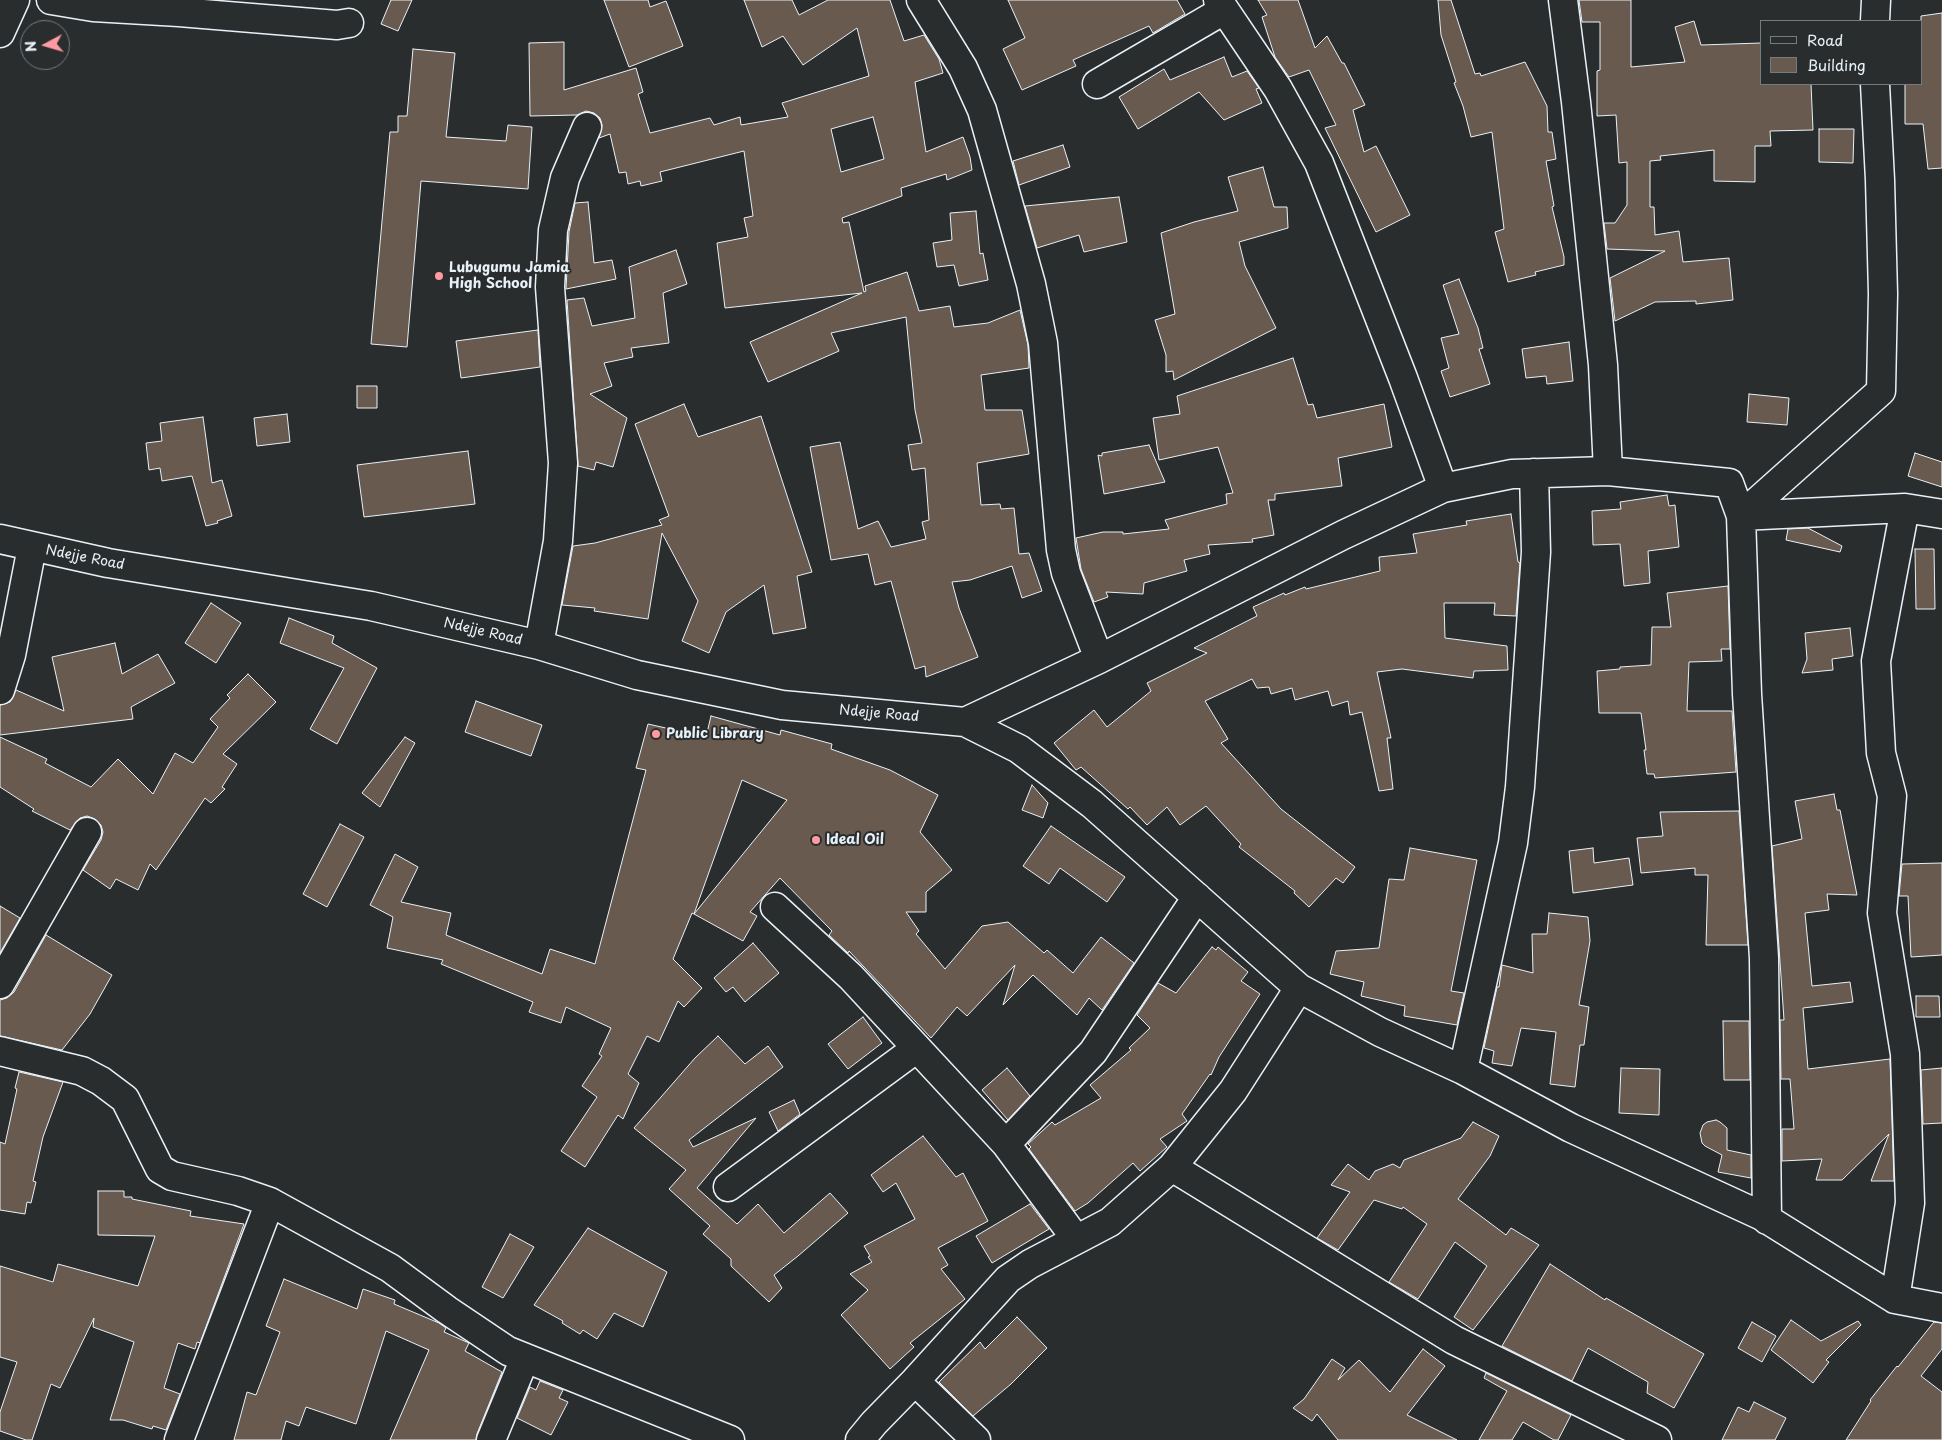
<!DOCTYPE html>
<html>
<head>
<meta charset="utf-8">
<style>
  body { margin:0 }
  #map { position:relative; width:1942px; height:1440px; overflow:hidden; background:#2a2d2e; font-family:"Playpen Sans",sans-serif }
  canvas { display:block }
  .legend { position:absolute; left:1760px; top:20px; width:162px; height:65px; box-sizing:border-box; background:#2a2d2e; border:1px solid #767b7f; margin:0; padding:6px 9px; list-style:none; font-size:15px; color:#e8f1f8 }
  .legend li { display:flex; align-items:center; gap:10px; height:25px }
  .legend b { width:25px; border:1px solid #767b7f }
  .north { position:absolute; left:20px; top:20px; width:50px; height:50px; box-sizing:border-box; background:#2a2d2e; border:1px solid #767b7f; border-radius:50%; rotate:264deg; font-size:14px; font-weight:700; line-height:20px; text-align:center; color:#e8f1f8 }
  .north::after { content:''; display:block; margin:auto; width:18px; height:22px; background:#ff9aa2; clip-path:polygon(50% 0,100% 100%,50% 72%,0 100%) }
</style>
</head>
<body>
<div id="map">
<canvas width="1942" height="1440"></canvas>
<ul class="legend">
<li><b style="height:6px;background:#2a2d2e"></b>Road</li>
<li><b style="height:14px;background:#685a4f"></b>Building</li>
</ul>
<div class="north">N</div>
</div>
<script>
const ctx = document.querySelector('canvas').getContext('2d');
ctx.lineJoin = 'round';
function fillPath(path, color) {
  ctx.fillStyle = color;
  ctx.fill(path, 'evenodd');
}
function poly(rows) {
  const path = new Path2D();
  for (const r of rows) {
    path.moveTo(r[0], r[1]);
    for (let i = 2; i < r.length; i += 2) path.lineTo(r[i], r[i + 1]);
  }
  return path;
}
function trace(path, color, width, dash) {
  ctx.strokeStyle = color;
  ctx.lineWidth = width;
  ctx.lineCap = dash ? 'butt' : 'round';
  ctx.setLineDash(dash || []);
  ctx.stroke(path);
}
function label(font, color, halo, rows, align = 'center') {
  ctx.font = font + ' "Playpen Sans",sans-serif';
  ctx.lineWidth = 4;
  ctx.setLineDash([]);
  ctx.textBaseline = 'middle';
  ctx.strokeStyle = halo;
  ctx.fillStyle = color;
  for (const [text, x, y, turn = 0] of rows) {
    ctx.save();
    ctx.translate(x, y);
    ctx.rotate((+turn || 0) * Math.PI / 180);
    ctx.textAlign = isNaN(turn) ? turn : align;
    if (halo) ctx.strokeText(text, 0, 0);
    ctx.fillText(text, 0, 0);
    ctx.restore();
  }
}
const building = poly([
  [391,0,412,0,398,31,381,24,391,0],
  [604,0,648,0,650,7,666,1,683,46,629,67,604,0],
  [744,0,792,0,799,15,828,0,890,0,904,41,924,35,939,59,943,73,915,82,926,152,963,137,970,157,972,170,947,180,946,174,901,188,902,196,842,218,843,223,849,222,864,292,866,291,865,286,907,272,919,311,950,306,954,327,988,323,1020,310,1028,345,1029,368,981,375,985,410,1022,410,1029,454,977,463,981,505,1000,504,1001,509,1014,508,1019,554,1029,553,1042,591,1022,598,1012,566,970,580,952,582,959,608,978,657,926,677,925,666,915,669,891,581,875,585,868,554,831,560,810,447,840,442,858,529,878,521,891,547,926,539,922,522,929,520,925,468,912,470,908,445,922,443,915,410,906,317,831,333,839,351,768,382,750,342,862,293,725,308,717,243,748,237,744,218,753,216,744,151,660,172,662,181,641,186,640,181,628,184,626,172,619,173,610,134,599,138,602,125,600,118,594,113,586,111,577,115,530,116,529,43,564,42,564,90,636,68,643,92,638,94,650,133,710,118,714,125,740,117,741,125,788,117,782,103,869,76,857,28,803,65,783,36,762,47,744,0],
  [873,117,884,159,841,172,831,129,873,117],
  [1008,0,1177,0,1185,14,1153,33,1149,26,1073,60,1076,66,1022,90,1003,49,1025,38,1008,0],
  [1258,0,1298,0,1315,48,1327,36,1342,63,1344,63,1365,105,1353,110,1364,152,1376,146,1410,215,1376,232,1325,128,1336,125,1309,70,1289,77,1275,57,1262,17,1267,15,1258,0],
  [1438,0,1451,0,1475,74,1480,73,1481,76,1525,62,1547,106,1548,132,1552,132,1556,159,1546,161,1554,206,1552,207,1564,257,1564,265,1535,272,1536,275,1508,282,1495,232,1504,229,1492,132,1471,137,1463,106,1454,83,1456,82,1441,35,1438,0],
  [1579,0,1631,0,1631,67,1685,62,1675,27,1694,21,1701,45,1761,43,1761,84,1811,84,1813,130,1770,131,1771,146,1755,146,1755,182,1714,181,1714,150,1660,156,1661,160,1650,161,1650,207,1654,207,1655,235,1679,231,1683,262,1729,258,1733,300,1696,304,1696,301,1655,302,1615,321,1610,278,1665,251,1607,249,1604,223,1615,223,1627,205,1627,162,1619,163,1616,115,1597,116,1597,71,1600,70,1600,22,1582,22,1579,0],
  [1942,13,1942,168,1928,169,1923,124,1905,124,1905,84,1921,84,1921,16,1942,13],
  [413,49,455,53,446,137,506,141,508,125,532,127,528,189,421,181,407,347,371,344,390,132,398,132,398,116,407,116,413,49],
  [1224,57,1232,77,1247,71,1259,88,1256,89,1262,103,1224,120,1199,92,1138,129,1119,97,1164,69,1170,80,1224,57],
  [1819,129,1854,129,1853,163,1819,162,1819,129],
  [1063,145,1070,167,1019,185,1013,161,1063,145],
  [1263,167,1274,207,1287,207,1288,228,1239,242,1245,266,1276,328,1174,380,1173,371,1166,372,1166,355,1155,320,1175,314,1161,233,1194,222,1238,211,1228,177,1263,167],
  [1119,197,1127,242,1084,252,1079,235,1037,248,1025,206,1119,197],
  [588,202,594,263,612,260,616,279,566,289,569,232,575,203,588,202],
  [976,211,980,254,983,253,988,280,959,286,954,265,937,267,933,243,952,240,950,213,976,211],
  [676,250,687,284,663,293,669,343,631,348,633,357,604,363,612,386,590,394,627,418,613,467,596,462,594,470,578,466,567,300,584,298,592,326,635,318,629,267,676,250],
  [1459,279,1478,328,1483,348,1479,349,1490,384,1450,397,1441,371,1449,368,1441,338,1459,334,1443,285,1459,279],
  [538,330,540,367,461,378,456,341,538,330],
  [1569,342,1573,381,1547,384,1546,376,1526,378,1522,349,1569,342],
  [1293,358,1308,405,1313,404,1317,418,1384,404,1392,447,1338,458,1342,486,1275,494,1275,500,1268,500,1274,535,1252,539,1253,542,1208,545,1210,554,1184,560,1187,571,1144,583,1143,594,1106,592,1108,597,1094,602,1081,569,1076,538,1103,532,1123,532,1123,534,1169,529,1165,520,1227,504,1226,494,1233,493,1218,447,1159,460,1153,418,1180,414,1177,396,1293,358],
  [357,386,377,386,377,408,357,408,357,386],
  [1749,394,1789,398,1787,425,1747,422,1749,394],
  [684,404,698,437,761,416,812,572,797,576,806,628,773,634,764,585,726,612,709,653,682,641,698,601,662,533,648,619,594,611,595,608,562,605,573,546,595,543,662,525,659,520,669,516,635,424,684,404],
  [287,414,290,442,257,446,254,418,287,414],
  [203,417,212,483,222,480,232,516,217,521,218,523,206,526,192,476,162,481,160,468,149,470,146,443,162,441,160,423,203,417],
  [1149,445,1165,482,1104,494,1098,455,1102,456,1102,453,1149,445],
  [468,451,475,504,364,517,357,465,468,451],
  [1915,453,1942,462,1942,487,1908,476,1915,453],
  [1667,495,1669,506,1675,505,1679,547,1648,551,1650,583,1624,586,1620,544,1593,545,1592,511,1621,509,1620,502,1667,495],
  [1511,514,1518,562,1520,563,1516,616,1494,615,1495,603,1444,603,1445,638,1507,646,1508,670,1474,671,1473,678,1402,669,1377,672,1391,738,1387,738,1393,789,1379,791,1362,712,1350,715,1348,701,1332,706,1328,691,1295,700,1292,688,1271,694,1269,687,1257,688,1252,679,1205,701,1228,739,1221,743,1281,809,1355,867,1343,883,1336,878,1309,907,1294,893,1295,891,1239,847,1241,844,1206,806,1180,825,1167,807,1147,825,1130,807,1128,809,1081,767,1076,770,1054,743,1094,710,1107,727,1151,691,1147,683,1207,653,1194,648,1257,616,1253,607,1284,593,1285,595,1305,587,1306,589,1380,571,1379,557,1417,553,1413,534,1467,525,1466,521,1511,514],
  [1808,528,1842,546,1840,552,1786,540,1788,529,1808,528],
  [1915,549,1934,549,1935,609,1916,609,1915,549],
  [1728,586,1730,649,1721,649,1722,661,1689,662,1687,711,1732,711,1736,772,1655,778,1654,774,1647,774,1644,750,1646,750,1641,713,1599,713,1597,671,1620,669,1620,667,1651,665,1652,627,1671,627,1667,593,1728,586],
  [211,603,241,623,216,663,185,643,211,603],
  [289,618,334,636,332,643,377,668,337,744,310,729,344,668,280,643,289,618],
  [1850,628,1853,656,1832,659,1833,670,1802,673,1807,659,1805,633,1850,628],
  [115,643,122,674,158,654,175,683,131,707,133,719,0,735,0,705,10,702,16,690,64,711,52,657,115,643],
  [248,674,276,702,223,754,237,764,222,787,225,789,211,803,205,798,156,870,150,864,138,890,116,879,110,889,83,870,101,840,103,832,101,825,95,819,87,816,80,818,70,830,32,811,34,809,0,787,0,737,47,759,45,763,91,787,118,759,153,794,175,753,193,763,218,727,210,719,230,698,227,695,248,674],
  [476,701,542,725,531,756,465,732,476,701],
  [711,716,780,735,781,730,832,744,831,749,890,770,938,795,920,832,952,870,926,892,926,912,906,912,919,931,916,934,945,969,982,926,1008,922,1044,953,1047,950,1073,973,1101,937,1134,963,1102,1010,1089,998,1077,1015,1033,975,1003,1005,1015,965,967,1016,957,1007,931,1038,849,951,848,953,829,935,832,931,780,878,750,912,757,916,743,941,694,914,787,800,742,780,694,914,692,913,673,959,702,988,684,1007,678,1001,659,1042,647,1036,628,1074,639,1083,623,1119,618,1115,585,1167,561,1151,597,1097,582,1086,602,1056,599,1054,611,1028,566,1007,561,1023,529,1012,533,1002,441,964,443,960,387,948,393,917,370,905,395,854,418,867,401,902,451,913,446,935,542,974,550,949,595,964,646,770,636,768,648,724,706,737,711,716],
  [405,737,415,743,380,807,362,793,405,737],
  [1032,785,1048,803,1043,818,1022,810,1032,785],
  [1834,794,1837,810,1840,810,1857,895,1827,894,1829,910,1805,913,1812,986,1850,982,1853,1002,1803,1008,1808,1069,1890,1059,1894,1181,1871,1181,1889,1134,1842,1180,1816,1180,1822,1159,1782,1161,1782,1129,1794,1129,1790,1079,1781,1079,1780,1020,1784,1020,1772,846,1802,839,1795,801,1834,794],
  [1739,811,1748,945,1706,945,1708,875,1695,875,1695,868,1641,873,1637,838,1663,836,1660,812,1739,811],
  [340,824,364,837,327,907,303,894,340,824],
  [1051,826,1125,877,1107,902,1060,868,1049,884,1023,866,1051,826],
  [1410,848,1477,860,1451,991,1464,993,1457,1025,1404,1016,1405,1006,1361,996,1364,982,1330,974,1336,951,1379,948,1389,879,1404,880,1410,848],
  [1593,848,1594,863,1629,858,1633,885,1573,893,1569,851,1593,848],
  [1942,863,1942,955,1911,957,1908,896,1899,896,1902,864,1942,863],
  [0,906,20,918,0,953,0,906],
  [1549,913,1588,917,1590,941,1579,1005,1589,1007,1584,1045,1580,1045,1575,1087,1550,1084,1556,1032,1521,1028,1512,1066,1492,1063,1494,1051,1484,1048,1497,987,1499,987,1502,965,1533,973,1532,934,1547,934,1549,913],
  [46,935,112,975,90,1014,62,1050,0,1036,0,1000,7,998,14,992,46,935],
  [753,943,779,973,745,1002,733,987,726,992,714,978,753,943],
  [1212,947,1216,950,1218,947,1248,972,1241,981,1260,994,1219,1057,1211,1075,1210,1074,1182,1114,1187,1121,1160,1139,1167,1147,1140,1171,1133,1163,1088,1203,1075,1211,1029,1149,1031,1147,1028,1144,1052,1122,1055,1125,1101,1098,1090,1085,1131,1050,1129,1048,1150,1028,1137,1015,1158,983,1176,993,1212,947],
  [1916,996,1939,996,1940,1017,1916,1017,1916,996],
  [863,1017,882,1043,848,1069,828,1044,863,1017],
  [1723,1021,1749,1021,1750,1080,1724,1080,1723,1021],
  [718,1036,745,1064,768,1046,783,1067,689,1140,693,1147,756,1118,697,1188,737,1224,758,1204,784,1233,830,1193,848,1213,798,1256,774,1275,782,1288,769,1302,731,1266,731,1259,703,1234,710,1226,669,1189,686,1170,634,1128,695,1058,718,1036],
  [1007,1068,1030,1096,1008,1120,982,1090,1007,1068],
  [1621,1068,1660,1069,1659,1115,1619,1113,1621,1068],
  [1942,1068,1942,1123,1923,1124,1921,1070,1942,1068],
  [19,1072,63,1082,43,1137,33,1181,36,1182,31,1203,27,1202,25,1214,0,1210,0,1142,5,1144,17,1089,15,1088,19,1072],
  [794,1100,800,1114,778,1131,769,1112,794,1100],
  [1716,1120,1720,1122,1727,1128,1727,1150,1751,1155,1751,1178,1718,1172,1722,1155,1705,1146,1702,1143,1700,1133,1703,1125,1707,1122,1716,1120],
  [1473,1122,1499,1136,1490,1156,1458,1199,1506,1235,1511,1228,1539,1245,1473,1330,1454,1317,1487,1266,1455,1242,1418,1299,1389,1282,1427,1224,1403,1207,1402,1209,1374,1200,1338,1250,1317,1238,1350,1192,1331,1185,1348,1164,1369,1180,1375,1171,1393,1164,1400,1168,1404,1160,1461,1138,1473,1122],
  [923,1136,956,1177,963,1173,988,1221,938,1248,948,1265,941,1269,965,1299,910,1343,914,1347,890,1369,841,1315,868,1290,850,1274,872,1262,868,1257,870,1256,864,1246,915,1219,896,1183,883,1192,871,1175,923,1136],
  [98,1191,124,1191,124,1197,132,1197,132,1199,191,1211,190,1216,244,1224,200,1343,197,1342,195,1349,178,1343,164,1388,180,1394,166,1430,153,1426,152,1429,123,1420,110,1420,134,1342,93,1327,94,1318,60,1388,51,1384,32,1440,26,1440,0,1431,0,1412,17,1362,0,1357,0,1266,53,1282,58,1264,138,1286,155,1236,98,1235,98,1191],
  [1030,1204,1049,1229,992,1263,976,1236,1030,1204],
  [588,1228,667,1272,643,1327,614,1313,597,1339,583,1330,580,1334,562,1323,563,1321,534,1305,588,1228],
  [510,1234,534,1247,503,1298,482,1287,510,1234],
  [1550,1264,1605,1300,1606,1298,1704,1354,1674,1408,1647,1393,1648,1382,1588,1348,1572,1381,1502,1346,1550,1264],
  [284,1279,357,1309,363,1289,395,1300,394,1304,439,1323,446,1328,444,1332,469,1343,465,1351,502,1372,477,1434,476,1440,390,1440,429,1350,386,1331,356,1424,306,1407,299,1426,286,1421,281,1440,234,1440,247,1392,256,1395,280,1332,266,1326,284,1279],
  [1017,1317,1047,1348,1011,1384,973,1416,939,1382,980,1342,985,1349,1017,1317],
  [1791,1320,1821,1341,1858,1321,1861,1325,1826,1360,1829,1362,1813,1383,1771,1350,1791,1320],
  [1752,1322,1776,1336,1762,1362,1738,1348,1752,1322],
  [1934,1322,1942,1323,1942,1349,1921,1376,1942,1392,1942,1440,1846,1440,1871,1401,1870,1400,1897,1366,1898,1367,1934,1322],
  [1423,1349,1445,1366,1407,1415,1457,1440,1338,1440,1317,1414,1312,1421,1293,1408,1304,1399,1332,1359,1345,1368,1338,1380,1359,1360,1390,1392,1423,1349],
  [1486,1373,1571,1415,1558,1440,1554,1440,1523,1422,1512,1440,1479,1440,1507,1391,1484,1378,1486,1373],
  [540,1381,563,1390,559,1398,568,1402,551,1435,517,1418,530,1387,536,1390,540,1381],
  [1754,1402,1786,1418,1775,1440,1722,1440,1738,1407,1749,1412,1754,1402]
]);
const minor = poly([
  [51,0,93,7,179,12,337,25,349,23],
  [921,0,963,68,982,110,1031,284,1043,343,1061,550,1066,573,1099,659],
  [1218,0,1278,89,1319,163,1403,378,1443,488],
  [1563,0,1576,102,1603,365,1608,471],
  [1875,21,1876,0],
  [0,33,15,0],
  [1097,84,1224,10],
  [0,539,108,563,371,606,539,645,637,675,782,705,965,722,1019,749,1092,804,1299,988,1380,1032,1463,1070,1571,1128,1762,1216,1895,1299,1942,1308],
  [539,645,558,541,563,463,550,287,553,230,565,178,587,127],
  [0,690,11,655,32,547],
  [965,722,1099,659,1343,535,1443,488,1512,474,1608,471,1729,483,1741,516,1905,508,1942,514],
  [775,907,851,977,1006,1144,1076,1239],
  [0,984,87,832],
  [0,1051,82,1071,101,1081,125,1099,160,1169,172,1176,238,1191,270,1202,390,1268,447,1310,508,1351,730,1440],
  [1463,1070,1513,843,1520,787,1536,552,1534,473],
  [1006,1144,1093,1052,1197,897],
  [1172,1167,1454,1340,1657,1440],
  [728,1187,917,1048],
  [1767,1220,1764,958,1747,694,1741,516,1881,391,1883,294,1880,180,1875,84],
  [1895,1299,1910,1203,1905,1054,1882,913,1892,796,1881,753,1876,661,1905,508],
  [915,1381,976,1440],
  [179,1440,270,1202],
  [491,1440,525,1358],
  [860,1440,874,1423,915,1381,1008,1279,1030,1264,1110,1222,1172,1167,1233,1091,1299,988]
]);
const markers = [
  [439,276,5,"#ff9aa2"],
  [656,734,5,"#ff9aa2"],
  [816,840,5,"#ff9aa2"]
];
const poiNames = [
  ["Lubugumu Jamia",449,268],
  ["High School",449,284],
  ["Public Library",666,734],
  ["Ideal Oil",826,840]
];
const streetNames = [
  ["Ndejje Road",85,558,11],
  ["Ndejje Road",483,632,13],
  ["Ndejje Road",879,714,5]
];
fillPath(building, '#685a4f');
trace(building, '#e8f1f8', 1);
trace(minor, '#e8f1f8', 31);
trace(minor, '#2a2d2e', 28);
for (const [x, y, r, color] of markers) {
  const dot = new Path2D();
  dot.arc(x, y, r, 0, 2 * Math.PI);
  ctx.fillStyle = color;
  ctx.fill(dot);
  trace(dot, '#2a2d2e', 2);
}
label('bold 14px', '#e8f1f8', '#2a2d2e', poiNames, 'left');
label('14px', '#e8f1f8', '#2a2d2e', streetNames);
</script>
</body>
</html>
